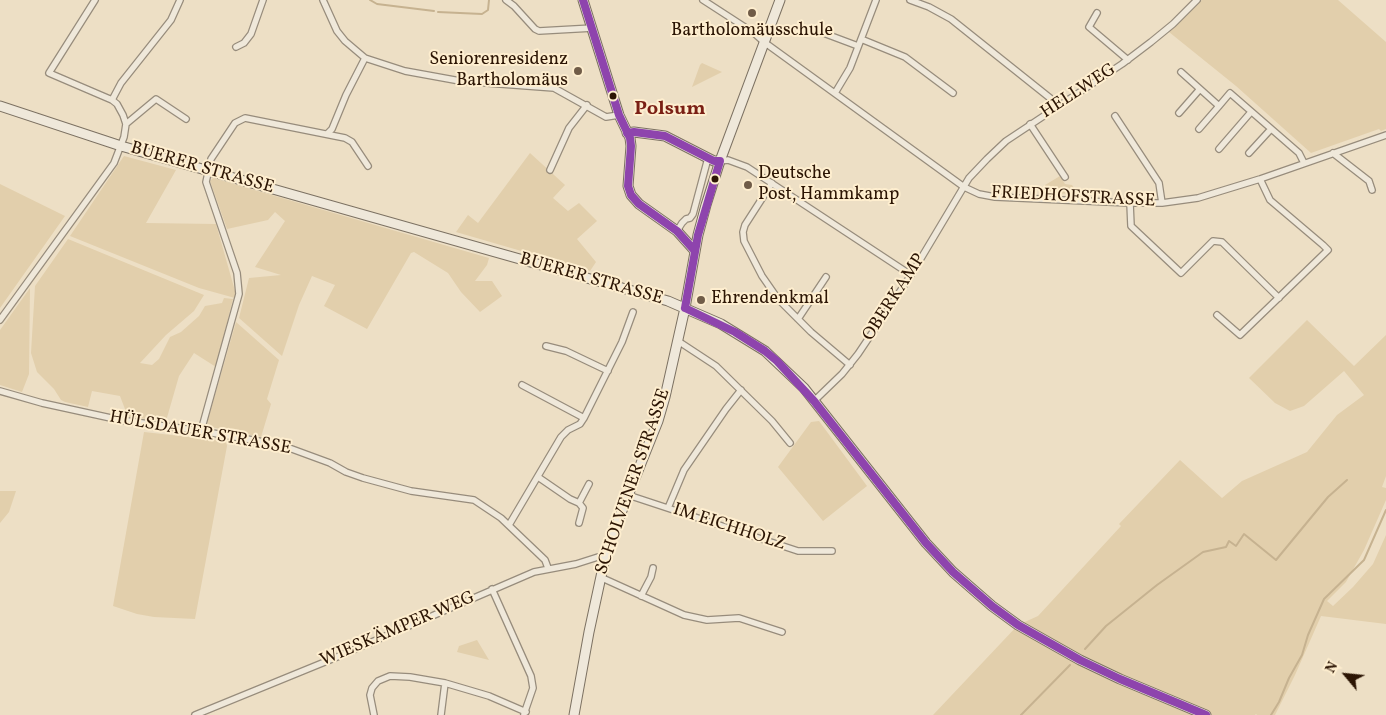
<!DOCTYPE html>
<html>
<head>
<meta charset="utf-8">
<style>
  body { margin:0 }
  #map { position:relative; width:1386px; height:715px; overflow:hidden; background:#eddfc5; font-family:Vollkorn,serif }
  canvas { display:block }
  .north { position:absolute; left:1321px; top:650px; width:50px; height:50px; -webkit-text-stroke:4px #feeecf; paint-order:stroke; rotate:298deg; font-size:14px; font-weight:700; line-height:20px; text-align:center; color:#2c1504 }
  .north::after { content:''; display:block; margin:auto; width:18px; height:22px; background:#2c1504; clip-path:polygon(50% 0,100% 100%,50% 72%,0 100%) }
</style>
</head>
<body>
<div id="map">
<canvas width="1386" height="715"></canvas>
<div class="north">N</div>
</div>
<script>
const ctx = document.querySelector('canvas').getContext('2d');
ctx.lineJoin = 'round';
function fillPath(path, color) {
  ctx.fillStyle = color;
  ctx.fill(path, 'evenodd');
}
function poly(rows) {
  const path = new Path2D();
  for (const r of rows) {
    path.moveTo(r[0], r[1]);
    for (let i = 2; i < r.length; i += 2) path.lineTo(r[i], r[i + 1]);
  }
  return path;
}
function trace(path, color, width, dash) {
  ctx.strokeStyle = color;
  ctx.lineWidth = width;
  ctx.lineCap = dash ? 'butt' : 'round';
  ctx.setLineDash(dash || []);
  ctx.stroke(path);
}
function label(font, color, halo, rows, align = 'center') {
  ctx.font = font + ' Vollkorn,serif';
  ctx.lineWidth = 4;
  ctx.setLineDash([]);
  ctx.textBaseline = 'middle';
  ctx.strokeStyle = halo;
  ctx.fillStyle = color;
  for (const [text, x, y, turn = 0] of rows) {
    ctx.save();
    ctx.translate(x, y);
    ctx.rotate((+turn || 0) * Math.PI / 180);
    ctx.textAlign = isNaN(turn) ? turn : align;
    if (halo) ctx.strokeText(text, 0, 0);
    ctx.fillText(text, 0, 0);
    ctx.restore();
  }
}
const green = poly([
  [1202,0,1338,0,1386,42,1386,129,1381,131,1379,129,1311,153,1236,86,1169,32],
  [702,63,722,72,692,87,700,65],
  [530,153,565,185,553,198,568,211,579,203,597,221,577,239,596,262,590,271,456,232,468,215,478,223],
  [124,156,176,170,146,223,216,224,235,291,235,298,199,288,70,236],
  [1060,176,1065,184,1072,185,1078,194,1043,193,1045,185],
  [213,178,489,258,487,265,475,281,492,281,502,296,480,312,461,292,448,273,414,252,411,253,367,329,324,306,335,285,312,276,299,305,282,356,239,318,249,278,281,275,255,267,285,221,275,212,268,220,227,229,210,181],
  [0,184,65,216,0,308],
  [68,239,204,295,194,311,166,335,140,363,152,365,159,359,170,337,181,332,199,316,205,306,222,303,224,298,233,299,216,367,194,353,179,376,166,421,128,417,120,396,92,391,88,407,65,402,61,400,54,389,37,372,31,353,35,286],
  [30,288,29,374,22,392,0,385,0,330],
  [1307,320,1354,366,1386,335,1386,476,1382,487,1386,488,1386,500,1364,550,1346,582,1327,601,1333,606,1353,587,1373,564,1386,535,1386,624,1321,616,1295,675,1275,715,1257,715,1256,714,1255,715,933,715,1018,625,1038,616,1121,526,1119,524,1180,460,1222,498,1242,481,1307,452,1337,415,1364,395,1344,371,1304,406,1290,411,1275,403,1249,378],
  [236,322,279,360,267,399,271,404,261,437,211,427,207,423],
  [819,421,867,486,823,521,778,467,811,422],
  [144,432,226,441,227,446,195,619,154,617,137,614,113,606],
  [0,491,16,491,9,512,0,523],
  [477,640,489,660,457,652,459,646]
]);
const stream = poly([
  [370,0,377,4,434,11],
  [438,12,482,14,488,10,489,0],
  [1085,649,1106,626,1157,585,1203,552,1226,547,1229,541,1236,546,1244,534,1276,560,1328,497,1347,480],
  [1021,715,1070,665],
  [1271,715,1279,702,1289,678,1302,655,1308,635,1324,599,1364,560,1386,510]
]);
const street = poly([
  [323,0,337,31,345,41,365,58,405,71,460,81,554,88,606,117,619,115],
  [506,0,514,6,535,29,539,31,593,28],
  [703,0,754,33,764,42,964,187,979,194,995,197,1130,203,1162,203,1198,198,1260,179,1386,135],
  [910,0,929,7,951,19,1050,98,1056,107],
  [1097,13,1089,27,1128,60],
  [820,29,826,34,858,46],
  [861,39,905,57,953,93],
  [236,47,244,43,251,34,263,0],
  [1181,72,1219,106,1230,93,1299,153,1304,163],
  [835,93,850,68,876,0],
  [112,100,121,83,171,20,180,0],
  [1179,113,1200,89],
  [1115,116,1159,183,1162,203],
  [126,124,156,99,186,119],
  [1030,124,1065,177],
  [1199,129,1219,106],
  [327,134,332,129,346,95,365,58],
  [1219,149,1251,112],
  [1249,153,1271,129],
  [1333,153,1369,181,1372,190],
  [720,161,728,160,747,167,911,275],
  [550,170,569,128,587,105],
  [772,183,745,225,743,232,744,241,762,276,778,299,811,332,850,365],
  [1130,203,1131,226,1181,273,1213,241,1222,242,1279,298],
  [677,231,682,223,686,219,690,218,693,214,708,158],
  [1217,315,1240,335,1328,250,1323,245,1270,200,1260,179],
  [798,319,826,277],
  [0,320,114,163,124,137,126,124,123,115,117,104,112,100,49,73,95,0],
  [678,341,716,366,772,421,790,443],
  [546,346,566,351,608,371],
  [522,385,584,418],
  [0,391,42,403,120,420,201,431,281,445,330,463,346,472,363,478,411,491,474,500,501,518,545,560,548,568],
  [814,401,842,374,858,354,911,275,969,178,987,159,1006,141,1122,64,1151,42,1173,24,1197,0],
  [201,431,239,294,237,273,206,182,211,159,235,123,245,118,345,138,352,142,368,166],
  [538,477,570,499,579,503,583,508,579,523],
  [628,495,798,551,832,551],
  [579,503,589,484],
  [668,508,684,470,726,409,741,390],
  [509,525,561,437,568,430,580,424,584,418,622,342,633,312],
  [600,577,684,615,707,620,739,618,782,632],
  [492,589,531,676,533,688,524,714],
  [641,596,651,577,653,568],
  [195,715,337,657,534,572,576,564,598,557,605,558],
  [374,715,370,695,372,688,378,681,390,676,410,677,445,683,489,696,526,712],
  [441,715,445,683]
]);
const secondary = poly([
  [583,0,619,115,630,138,631,146,628,186,631,195,639,204,677,231,695,251],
  [0,106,121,146,668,301,721,324,765,351,804,388,926,543,953,572,992,606,1018,625,1080,660,1120,679,1206,715],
  [627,133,634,132,665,136,708,158,714,161,720,161],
  [574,715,589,632,605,558,617,523,658,421,665,397,685,308,698,235,706,205,720,161,780,0]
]);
const bus1 = poly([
  [583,0,619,115,630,138,631,146,628,186,631,195,639,204,677,231,695,251],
  [627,133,634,132,665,136,714,161,720,161,698,235,685,308],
  [685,308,735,332,765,351,777,361,814,401,926,543,953,572,992,606,1018,625,1080,660,1120,679,1206,715]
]);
const markers = [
  [752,13,5,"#705c48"],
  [578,71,5,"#705c48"],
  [613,96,4.5,"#2c1504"],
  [715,179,4.5,"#2c1504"],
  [748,185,5,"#705c48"],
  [701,300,5,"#705c48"]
];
const poiNames = [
  ["Bartholomäusschule",752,32,"center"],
  ["Seniorenresidenz",568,61,"right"],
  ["Bartholomäus",568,82,"right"],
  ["Deutsche",758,175],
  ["Post, Hammkamp",758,196],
  ["Ehrendenkmal",711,300]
];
const streetNames = [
  ["HELLWEG",1079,92,-33],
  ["BUERER STRASSE",202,169,16],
  ["FRIEDHOFSTRASSE",1073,198,3],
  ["BUERER STRASSE",591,280,16],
  ["OBERKAMP",895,298,-57],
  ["HÜLSDAUER STRASSE",200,434,10],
  ["SCHOLVENER STRASSE",634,482,-71],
  ["IM EICHHOLZ",729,528,18],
  ["WIESKÄMPER WEG",398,630,-23]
];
const quarterNames = [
  ["Polsum",670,110]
];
fillPath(green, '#e2cfac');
trace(stream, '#c6b290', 2);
trace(street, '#978c7c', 8);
trace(secondary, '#7c7162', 11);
trace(street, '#efe8da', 5.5);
trace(secondary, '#efe8da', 9);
trace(bus1, '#8e44ad', 8);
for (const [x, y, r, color] of markers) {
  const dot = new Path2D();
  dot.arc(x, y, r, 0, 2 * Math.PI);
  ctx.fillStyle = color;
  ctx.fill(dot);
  trace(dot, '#feeecf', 2);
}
label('18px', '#2c1504', '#feeecf', poiNames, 'left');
label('18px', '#2c1504', '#feeecf', streetNames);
label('bold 20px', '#7a1f14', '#feeecf', quarterNames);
</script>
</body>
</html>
